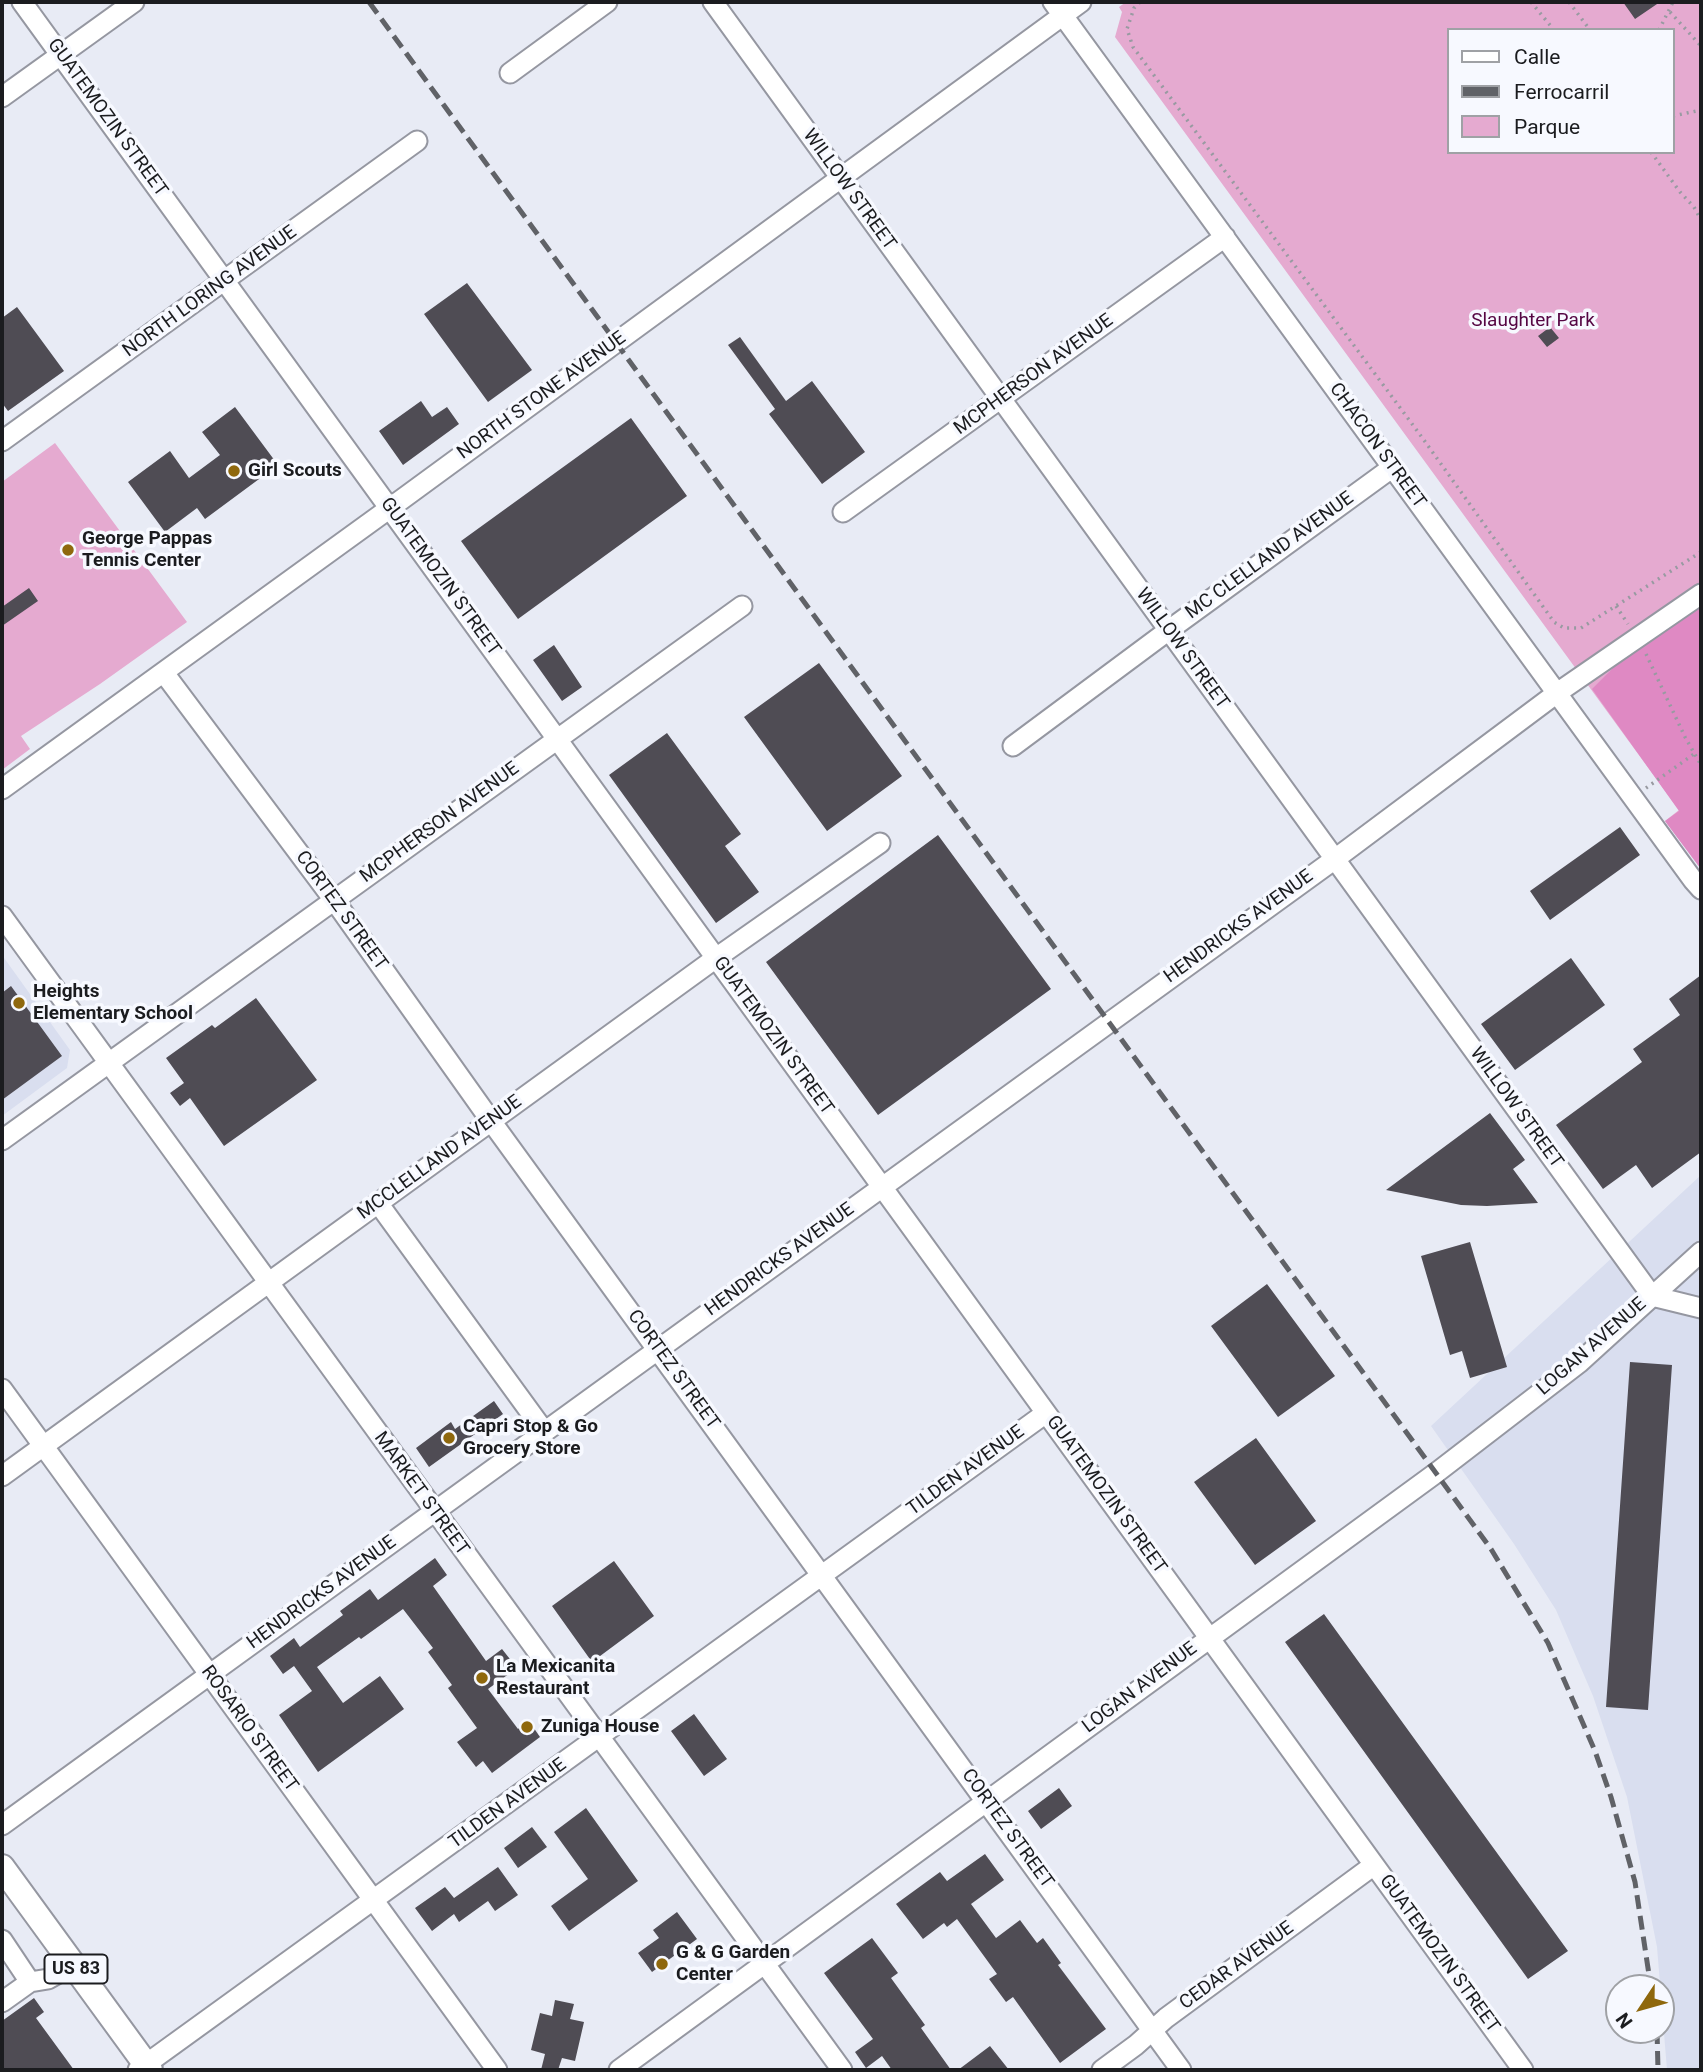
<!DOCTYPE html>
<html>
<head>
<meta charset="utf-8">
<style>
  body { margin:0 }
  #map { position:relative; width:1703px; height:2072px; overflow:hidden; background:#e8ebf5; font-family:Roboto,sans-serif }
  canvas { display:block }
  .frame { position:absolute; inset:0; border:4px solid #1b1c1f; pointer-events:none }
  .legend { position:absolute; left:1447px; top:28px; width:228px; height:126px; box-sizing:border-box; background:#f7f9ff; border:2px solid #9fa1a5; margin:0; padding:9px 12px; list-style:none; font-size:21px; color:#1b1c1f }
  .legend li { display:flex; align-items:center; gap:14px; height:35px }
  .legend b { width:35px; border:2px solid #9fa1a5 }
  .north { position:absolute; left:1605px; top:1974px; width:70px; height:70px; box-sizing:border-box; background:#f7f9ff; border:2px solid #9fa1a5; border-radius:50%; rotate:234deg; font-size:19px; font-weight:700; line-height:28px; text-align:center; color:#1b1c1f }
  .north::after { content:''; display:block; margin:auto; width:24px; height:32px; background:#8f680d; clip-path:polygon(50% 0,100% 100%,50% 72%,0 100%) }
</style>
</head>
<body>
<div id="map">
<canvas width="1703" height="2072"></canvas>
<div class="frame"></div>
<ul class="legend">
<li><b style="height:9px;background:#fff"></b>Calle</li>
<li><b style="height:9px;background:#606267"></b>Ferrocarril</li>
<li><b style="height:19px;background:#e5aad0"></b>Parque</li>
</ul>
<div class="north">N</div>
</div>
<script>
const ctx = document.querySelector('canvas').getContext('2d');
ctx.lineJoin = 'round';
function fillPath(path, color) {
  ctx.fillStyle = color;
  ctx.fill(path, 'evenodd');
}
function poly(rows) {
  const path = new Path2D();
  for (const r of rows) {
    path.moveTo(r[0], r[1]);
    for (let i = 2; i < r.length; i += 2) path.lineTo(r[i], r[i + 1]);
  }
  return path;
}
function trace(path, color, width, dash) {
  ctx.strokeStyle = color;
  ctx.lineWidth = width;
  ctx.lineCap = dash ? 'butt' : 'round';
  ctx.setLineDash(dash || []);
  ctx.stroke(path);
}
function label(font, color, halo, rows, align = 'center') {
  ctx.font = font + ' Roboto,sans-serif';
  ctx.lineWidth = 7;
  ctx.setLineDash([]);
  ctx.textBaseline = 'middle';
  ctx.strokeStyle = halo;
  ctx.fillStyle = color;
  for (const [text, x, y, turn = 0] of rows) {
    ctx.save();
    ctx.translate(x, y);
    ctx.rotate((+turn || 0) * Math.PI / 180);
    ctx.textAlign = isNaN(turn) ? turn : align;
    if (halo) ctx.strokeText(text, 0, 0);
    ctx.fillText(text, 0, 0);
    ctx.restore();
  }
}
const built = poly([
  [2,955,70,1050,67,1068,2,1116],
  [1701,1175,1701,2070,1667,2070,1657,1947,1627,1797,1593,1696,1556,1610,1514,1544,1431,1426]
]);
const green = poly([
  [1126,2,1701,2,1701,869,1665,821,1679,810,1115,37,1122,12,1119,7],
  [1449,30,1673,30,1673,152,1449,152],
  [55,443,187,622,100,684,21,736,30,749,2,770,2,482]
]);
const forest = poly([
  [1701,605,1701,869,1665,821,1679,811,1592,689,1618,663]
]);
const building = poly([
  [1623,2,1660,2,1635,19],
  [467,283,532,370,488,402,424,314],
  [17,307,64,371,8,411,2,403,2,318],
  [1550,327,1559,338,1547,347,1538,336],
  [740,337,786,401,812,381,865,452,822,484,769,414,775,409,728,345],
  [421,401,432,417,447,407,459,424,403,465,379,431],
  [235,407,278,465,205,519,197,508,165,532,128,482,170,451,189,478,220,455,202,432],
  [631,418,687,496,518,619,461,541],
  [29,588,38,601,2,626,2,607],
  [554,645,582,687,562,701,533,660],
  [819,663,902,776,827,831,744,717],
  [667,733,741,834,725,846,759,892,716,923,609,775],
  [1620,827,1640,855,1550,920,1530,891],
  [938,835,1051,989,878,1115,766,962],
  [1571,958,1605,1005,1515,1070,1481,1024],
  [1701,975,1701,1152,1652,1188,1636,1165,1603,1189,1556,1125,1642,1062,1633,1049,1680,1015,1669,999],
  [11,986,62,1056,2,1100,2,993],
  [256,998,317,1080,224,1146,190,1098,180,1106,170,1093,184,1083,166,1058,212,1025,215,1028],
  [1490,1113,1525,1160,1513,1169,1538,1203,1487,1206,1461,1205,1386,1190],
  [1470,1242,1507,1367,1470,1378,1462,1351,1450,1355,1421,1256],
  [1267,1284,1335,1376,1278,1417,1211,1326],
  [1630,1362,1672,1365,1648,1710,1606,1707],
  [494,1401,503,1414,429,1467,416,1448,451,1422,455,1429],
  [1256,1438,1316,1521,1255,1565,1194,1482],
  [435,1558,447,1575,433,1586,486,1661,502,1649,517,1668,488,1689,518,1729,529,1721,540,1737,492,1773,483,1761,476,1767,457,1742,477,1728,448,1688,452,1685,428,1652,433,1648,403,1609,361,1639,359,1637,317,1667,343,1703,380,1676,404,1709,318,1772,279,1715,312,1691,294,1666,283,1674,270,1656,294,1638,300,1647,343,1615,340,1611,370,1589,378,1600],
  [614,1561,654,1616,592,1662,552,1606],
  [1324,1614,1568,1951,1528,1979,1285,1642],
  [694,1714,727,1759,704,1776,671,1731],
  [1059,1788,1072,1806,1041,1829,1028,1811],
  [586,1808,638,1881,569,1931,551,1906,588,1879,554,1832],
  [532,1827,547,1847,518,1868,504,1848],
  [985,1854,1004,1880,971,1904,996,1938,1020,1920,1037,1943,1043,1938,1061,1963,1058,1965,1106,2029,1060,2063,1013,1997,1006,2002,989,1979,997,1974,957,1919,947,1927,944,1923,923,1939,896,1904,940,1872,947,1881],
  [498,1867,518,1895,495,1911,488,1901,459,1922,454,1914,432,1931,415,1908,445,1887,454,1898],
  [677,1912,697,1939,652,1972,638,1953,659,1938,653,1930],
  [872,1938,898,1973,891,1978,925,2025,921,2028,951,2070,892,2070,882,2056,866,2068,855,2052,873,2039,824,1973],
  [34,1998,44,2012,36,2018,74,2070,2,2070,2,2021],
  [555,2000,574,2004,570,2019,584,2022,575,2061,562,2058,558,2070,541,2070,545,2054,531,2050,540,2013,552,2016],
  [990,2046,1009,2070,958,2070]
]);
const path = poly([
  [1140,2,1134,8,1127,29,1133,47,1421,436,1554,622,1564,628,1581,628,1701,552],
  [1531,2,1554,30],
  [1569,2,1590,30],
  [1670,12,1701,46],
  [1659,30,1673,2],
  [1673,116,1701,110],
  [1651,152,1680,192,1694,207,1701,220],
  [1616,606,1628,624],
  [1646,654,1685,737,1701,765],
  [1646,788,1694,754]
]);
const minor = poly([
  [22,2,1523,2070],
  [713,2,1652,1296],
  [1053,2,1693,880,1701,889],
  [510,73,607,2],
  [2,97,134,2],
  [2,441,417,141],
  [843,512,1225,237],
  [164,673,334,900,491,1121,1181,2070],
  [1013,746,1169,630,1393,467],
  [2,789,390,508,1081,2],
  [2,916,842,2070],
  [2,1140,742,606],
  [378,1203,544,1431],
  [1652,1296,1701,1308],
  [2,1389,497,2070],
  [2,1476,716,958,880,843],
  [2,1825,1335,859,1557,693,1701,594],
  [2,1940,30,1982],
  [2,2002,30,1982,48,1979,73,1965],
  [138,2070,1046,1413],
  [619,2070,1436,1473,1579,1363,1701,1252],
  [1102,2070,1136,2045,1166,2018,1374,1865]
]);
const major = poly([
  [2,1867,150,2070]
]);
const rail = poly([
  [369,2,1491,1549,1548,1643,1595,1751,1611,1797,1635,1882,1651,1988],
  [1657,2030,1658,2070]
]);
const markers = [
  [234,471,7,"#8f680d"],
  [68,550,7,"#8f680d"],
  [19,1003,7,"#8f680d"],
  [449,1438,7,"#8f680d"],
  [482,1678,7,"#8f680d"],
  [527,1727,7,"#8f680d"],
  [662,1964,7,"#8f680d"]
];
const shields = [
  [76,1969,63]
];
const shieldNames = [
  ["US 83",76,1969]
];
const streetNames = [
  ["GUATEMOZIN STREET",107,118,54],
  ["WILLOW STREET",849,190,54],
  ["NORTH LORING AVENUE",210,292,-36],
  ["MCPHERSON AVENUE",1034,375,-36],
  ["NORTH STONE AVENUE",542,396,-36],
  ["CHACON STREET",1377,446,54],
  ["MC CLELLAND AVENUE",1270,556,-36],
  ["GUATEMOZIN STREET",440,577,54],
  ["WILLOW STREET",1182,649,54],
  ["MCPHERSON AVENUE",440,823,-36],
  ["CORTEZ STREET",341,911,54],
  ["HENDRICKS AVENUE",1239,927,-36],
  ["GUATEMOZIN STREET",773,1036,54],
  ["WILLOW STREET",1516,1108,54],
  ["MCCLELLAND AVENUE",440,1158,-36],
  ["HENDRICKS AVENUE",780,1260,-36],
  ["LOGAN AVENUE",1592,1347,-41],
  ["CORTEZ STREET",673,1370,54],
  ["TILDEN AVENUE",966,1471,-36],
  ["MARKET STREET",421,1494,54],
  ["GUATEMOZIN STREET",1106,1495,54],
  ["HENDRICKS AVENUE",322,1593,-36],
  ["LOGAN AVENUE",1140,1688,-37],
  ["ROSARIO STREET",249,1729,54],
  ["TILDEN AVENUE",508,1804,-36],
  ["CORTEZ STREET",1007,1829,54],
  ["GUATEMOZIN STREET",1439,1954,54],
  ["CEDAR AVENUE",1237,1966,-36]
];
const parkNames = [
  ["Slaughter Park",1533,321]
];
const poiNames = [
  ["Girl Scouts",248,471],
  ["George Pappas",82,539],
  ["Tennis Center",82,561],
  ["Heights",33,992],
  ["Elementary School",33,1014],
  ["Capri Stop & Go",463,1427],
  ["Grocery Store",463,1449],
  ["La Mexicanita",496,1667],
  ["Restaurant",496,1689],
  ["Zuniga House",541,1727],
  ["G & G Garden",676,1953],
  ["Center",676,1975]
];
fillPath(built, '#d9deef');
fillPath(green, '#e5aad0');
fillPath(forest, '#df89c3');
fillPath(building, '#4f4c54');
trace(minor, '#9597a1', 23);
trace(major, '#9597a1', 28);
trace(path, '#989aa1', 3.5, [2, 5]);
trace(minor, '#fff', 19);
trace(major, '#fff', 24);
trace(rail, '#606267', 5, [14, 7]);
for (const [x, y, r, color] of markers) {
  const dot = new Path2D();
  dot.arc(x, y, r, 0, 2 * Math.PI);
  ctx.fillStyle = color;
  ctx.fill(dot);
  trace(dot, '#f7f9ff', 2.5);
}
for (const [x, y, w] of shields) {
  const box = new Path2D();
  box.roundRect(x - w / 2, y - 14.5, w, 29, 5);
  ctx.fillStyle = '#f7f9ff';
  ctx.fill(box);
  trace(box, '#1b1c1f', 2);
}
label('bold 18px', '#1b1c1f', null, shieldNames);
label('19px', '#1b1c1f', '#f7f9ff', streetNames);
label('19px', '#550643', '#f7f9ff', parkNames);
label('bold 19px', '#1b1c1f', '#f7f9ff', poiNames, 'left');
</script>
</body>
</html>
